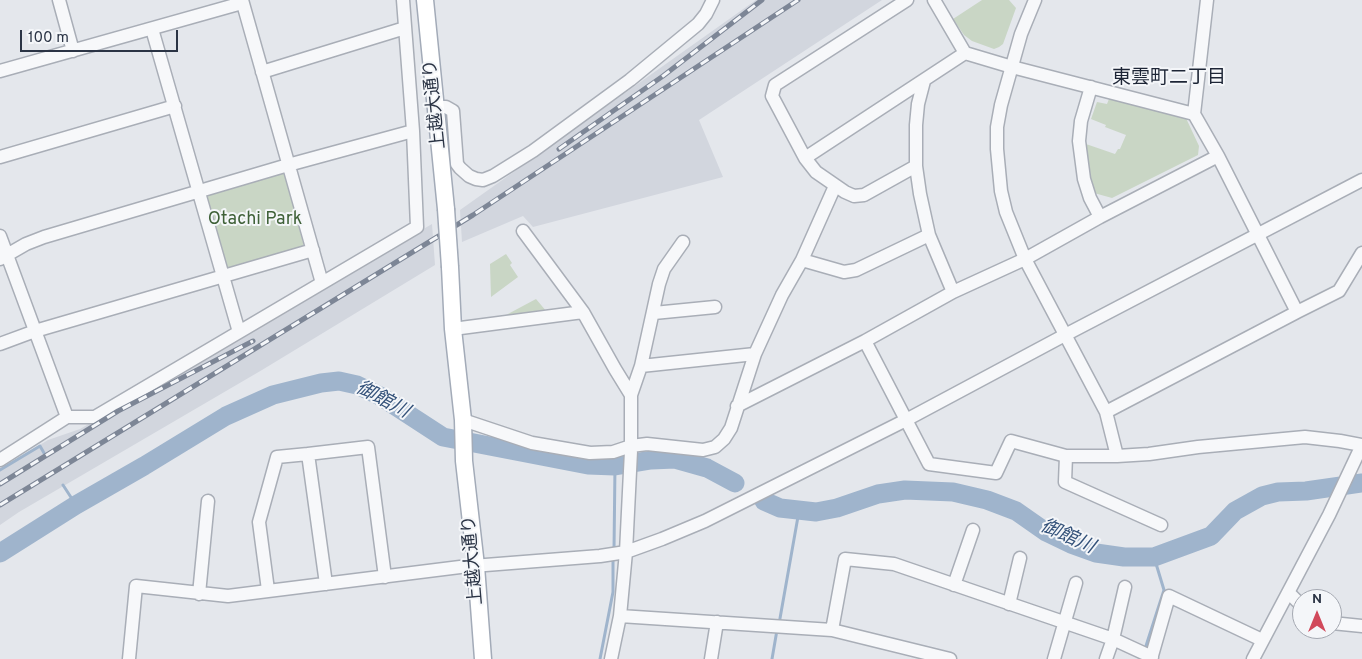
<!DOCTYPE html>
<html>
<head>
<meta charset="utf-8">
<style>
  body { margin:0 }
  #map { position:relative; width:1362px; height:659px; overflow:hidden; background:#e4e7ec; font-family:Overpass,sans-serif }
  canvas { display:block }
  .north { position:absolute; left:1292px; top:589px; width:50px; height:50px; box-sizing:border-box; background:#f4f6f9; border:1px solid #a4a8b1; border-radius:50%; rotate:0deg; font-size:14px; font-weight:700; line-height:20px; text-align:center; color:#2b3445 }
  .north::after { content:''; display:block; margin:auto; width:18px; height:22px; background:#d1495b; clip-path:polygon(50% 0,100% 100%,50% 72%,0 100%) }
  .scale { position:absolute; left:20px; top:30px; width:158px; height:22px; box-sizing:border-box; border:2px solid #2b3445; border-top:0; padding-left:6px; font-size:15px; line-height:18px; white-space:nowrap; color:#2b3445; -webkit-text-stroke:4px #f4f6f9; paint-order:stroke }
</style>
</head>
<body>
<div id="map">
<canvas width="1362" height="659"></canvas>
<div class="north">N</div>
<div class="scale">100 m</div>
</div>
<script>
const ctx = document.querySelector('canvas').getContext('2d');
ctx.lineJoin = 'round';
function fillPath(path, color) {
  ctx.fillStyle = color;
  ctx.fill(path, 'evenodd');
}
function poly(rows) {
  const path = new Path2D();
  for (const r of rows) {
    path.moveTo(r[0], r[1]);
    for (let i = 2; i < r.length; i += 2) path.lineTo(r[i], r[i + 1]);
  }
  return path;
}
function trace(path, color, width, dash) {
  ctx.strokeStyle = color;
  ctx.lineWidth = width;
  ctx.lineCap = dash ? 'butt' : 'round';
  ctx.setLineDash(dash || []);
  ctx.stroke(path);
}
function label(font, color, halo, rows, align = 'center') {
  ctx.font = font + ' Overpass,"Noto Sans JP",sans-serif';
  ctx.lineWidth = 4;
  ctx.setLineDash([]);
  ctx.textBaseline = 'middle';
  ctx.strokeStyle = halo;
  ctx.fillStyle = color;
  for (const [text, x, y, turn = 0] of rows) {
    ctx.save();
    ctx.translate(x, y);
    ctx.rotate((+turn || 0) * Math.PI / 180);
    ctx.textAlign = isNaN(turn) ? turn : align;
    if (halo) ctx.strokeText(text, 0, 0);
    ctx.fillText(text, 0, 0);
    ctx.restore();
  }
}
const built = poly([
  [756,0,882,0,699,120,723,177,533,227,523,216,462,242,460,210],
  [432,224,435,265,262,370,19,512,0,525,0,469,48,440,80,429]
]);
const green = poly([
  [982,0,1009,0,1016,8,1003,44,999,47,994,49,972,41,964,35,953,19],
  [1111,94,1185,116,1199,146,1198,155,1112,198,1094,193,1089,177,1086,144,1115,154,1118,149,1120,149,1126,135,1105,127,1106,125,1091,119,1097,102,1107,104],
  [284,172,304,246,226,268,205,194],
  [506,254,512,263,510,265,518,277,491,297,490,264],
  [536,299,547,312,506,315]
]);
const stream = poly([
  [0,470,40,446,44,453],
  [63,485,76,505],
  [614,550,615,466],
  [779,624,799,511],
  [1145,649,1164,590,1154,557],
  [600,659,613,592,613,558],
  [772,659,777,630]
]);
const river = poly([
  [764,501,780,508,816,512,837,508,878,494,905,490,953,492,987,500,1016,511,1046,532,1071,544,1096,553,1124,557,1154,557,1211,536,1235,511,1262,496,1278,492,1306,491,1362,483],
  [0,553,76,505,144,466,226,416,273,395,321,383,339,381,357,385,380,396,443,437,588,465,615,466,651,460,675,459,707,468,735,483]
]);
const minor = poly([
  [59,0,73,51],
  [242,0,322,283],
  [907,0,775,85,772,96,805,158,816,172,845,192,854,196,864,195,916,166],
  [934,0,965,53],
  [1035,0,1021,34,1001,105,997,127,997,149,1001,191,1006,212,1025,259,1106,412,1117,456],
  [152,29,239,332],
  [0,71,242,3],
  [262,72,405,28],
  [924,81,918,104,916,125,916,166,920,194,929,235,953,292],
  [1091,87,1081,121,1079,141,1084,179,1090,198,1100,217],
  [437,107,446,107,453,111,457,164,460,168,469,176,476,179,483,180,493,176,533,151,630,80,698,24,706,14,713,0],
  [0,157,175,106],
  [805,158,965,53,1012,67,1194,114],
  [523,231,583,312,615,369,631,395,631,451,626,552,620,616,611,659],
  [0,236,67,417],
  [0,259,26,244,44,237,288,165,413,131],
  [802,260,844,272,856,270,929,235],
  [1297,312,1339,291,1362,253],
  [654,313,715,307],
  [453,329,583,312],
  [865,341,929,464,996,473,1011,441,1066,456,1117,456,1149,454,1198,447,1305,437,1340,441,1362,445],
  [0,344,35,331,313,250],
  [641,366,755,354],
  [631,395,641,366,659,284,664,269,683,242],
  [737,406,865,341,953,292,1025,259,1100,217,1218,156],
  [1106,412,1297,312,1218,156,1194,114,1207,0],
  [463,420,532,443,590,453,613,452,631,446,647,444,703,450,715,447,724,439,731,428,755,354,782,295,802,260,835,186],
  [308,454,326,584],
  [1066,456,1065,482,1161,525],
  [0,460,67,417,95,417,417,227,413,131,403,0],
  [954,585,973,530],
  [268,590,259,522,277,457,308,454,368,447,385,577],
  [1289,593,1302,606],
  [199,594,208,501],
  [1009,604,1020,558],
  [620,616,832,630,950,659],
  [1332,623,1362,626],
  [832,630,845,559,894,564,1113,639,1152,657],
  [129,659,136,586,228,596,460,567,600,556,626,552,662,539,705,521,906,420,1065,335,1362,180],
  [711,659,717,622],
  [1054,659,1076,583],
  [1106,659,1113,639,1125,587],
  [1151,659,1169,596,1262,640],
  [1253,659,1329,515,1362,445]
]);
const major = poly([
  [425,0,446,209],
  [450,267,453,329,463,420,464,461,476,566,483,659]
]);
const rail = poly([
  [559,149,663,76,762,0],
  [0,484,118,411,253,341],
  [0,505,473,215,798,0]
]);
const majorBridge = poly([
  [446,209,450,267]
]);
const streetNames = [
  ["上越大通り",436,104,-96],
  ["上越大通り",474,560,-95]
];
const parkNames = [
  ["Otachi Park",255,220]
];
const neighbourhoodNames = [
  ["東雲町二丁目",1169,79]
];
const waterNames = [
  ["御館川",382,401,28],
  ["御館川",1067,538,24]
];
fillPath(built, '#d2d6de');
fillPath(green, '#c9d6c5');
trace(stream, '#9fb4cc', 3);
trace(river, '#9fb4cc', 19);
trace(minor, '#a9aeb7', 15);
trace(major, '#a3abb8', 19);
trace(minor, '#f7f8fa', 12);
trace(major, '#fff', 16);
trace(rail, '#7d8696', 5);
trace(rail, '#f4f6f9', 3, [9]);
trace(majorBridge, '#a3abb8', 19, []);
trace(majorBridge, '#fff', 16);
label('18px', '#2b3445', '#f4f6f9', streetNames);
label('18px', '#3f6138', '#f4f6f9', parkNames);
label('19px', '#1d2536', '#f4f6f9', neighbourhoodNames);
label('italic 19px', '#34527a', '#f4f6f9', waterNames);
</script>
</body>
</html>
